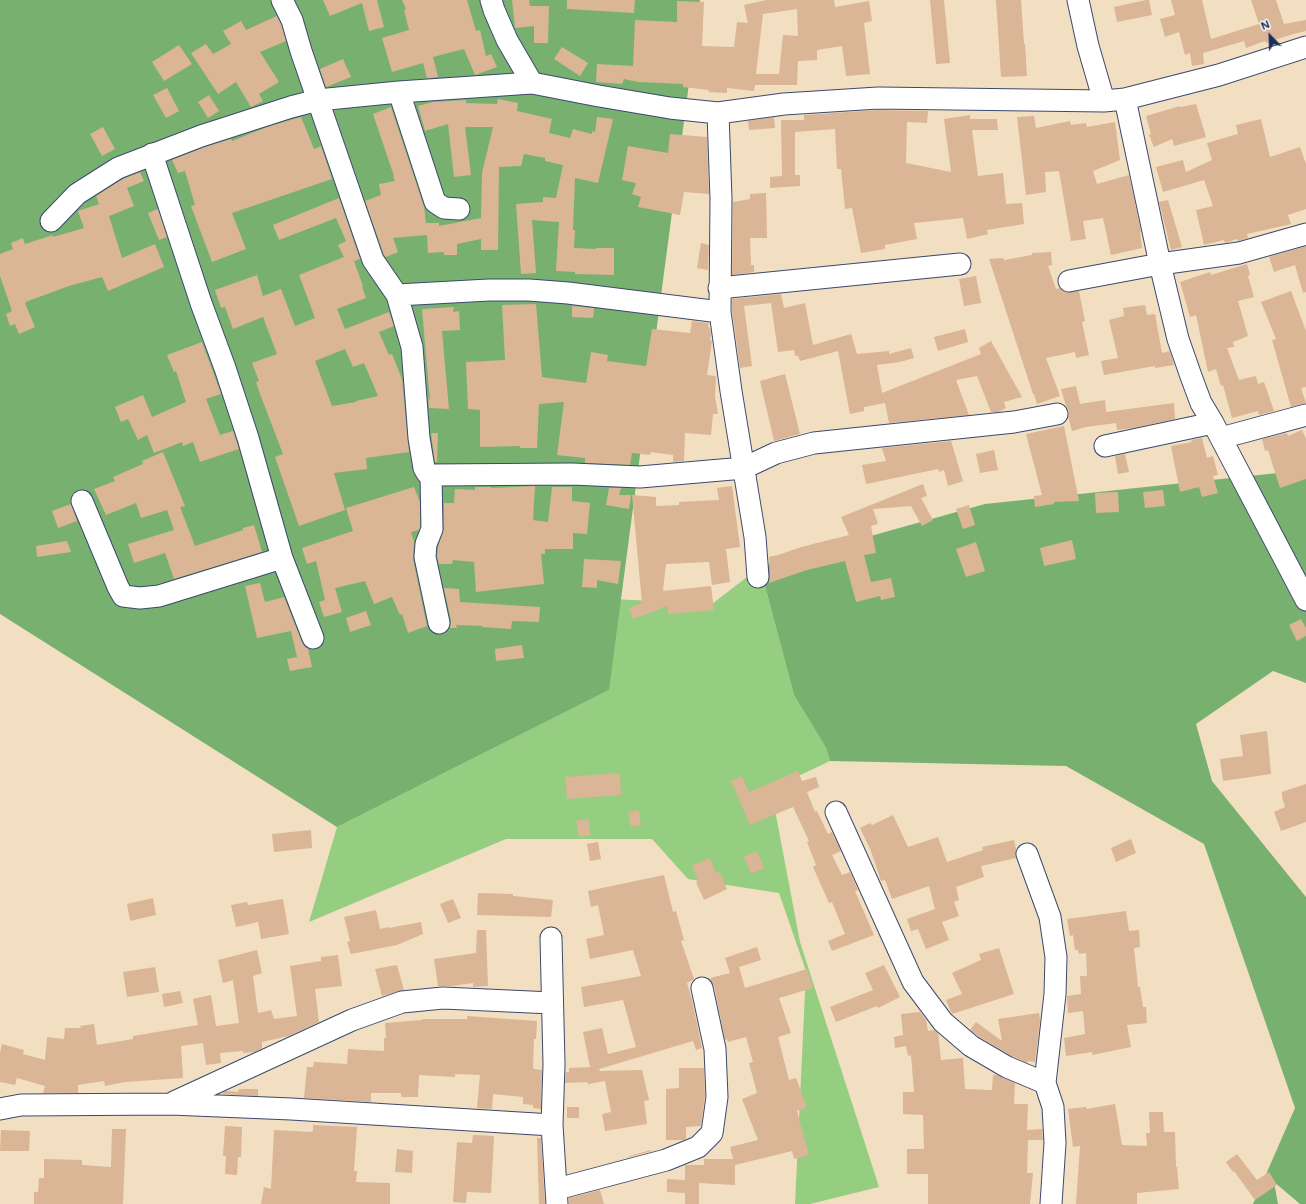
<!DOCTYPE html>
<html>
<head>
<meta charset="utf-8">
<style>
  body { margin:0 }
  #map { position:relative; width:1306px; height:1204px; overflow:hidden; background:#f2dfc1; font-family:Mali,sans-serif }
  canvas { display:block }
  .north { position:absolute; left:1250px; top:16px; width:40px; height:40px; -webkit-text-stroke:3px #fdfcf7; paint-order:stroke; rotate:337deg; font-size:11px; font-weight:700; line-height:16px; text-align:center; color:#1b2f5e }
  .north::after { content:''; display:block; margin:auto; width:14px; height:18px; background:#1b2f5e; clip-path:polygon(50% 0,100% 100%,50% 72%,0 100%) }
</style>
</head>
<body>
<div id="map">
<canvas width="1306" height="1204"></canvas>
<div class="north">N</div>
</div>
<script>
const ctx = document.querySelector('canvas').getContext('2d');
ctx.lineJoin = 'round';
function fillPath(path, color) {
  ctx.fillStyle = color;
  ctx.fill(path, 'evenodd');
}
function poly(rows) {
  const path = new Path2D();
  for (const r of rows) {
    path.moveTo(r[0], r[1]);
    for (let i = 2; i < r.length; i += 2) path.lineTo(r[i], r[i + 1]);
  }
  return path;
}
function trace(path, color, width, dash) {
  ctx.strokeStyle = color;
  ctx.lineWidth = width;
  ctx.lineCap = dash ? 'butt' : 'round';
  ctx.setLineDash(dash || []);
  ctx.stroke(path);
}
const green = poly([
  [760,567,794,695,826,748,830,761,771,789,800,942,879,1187,810,1204,795,1204,806,971,779,893,688,879,652,839,506,839,309,922,337,827,609,690,613,599,712,604]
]);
const forest = poly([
  [0,0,700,0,609,690,337,827,0,614],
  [1306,470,1306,683,1273,671,1196,724,1212,781,1306,897,1306,1204,1300,1204,1274,1182,1278,1204,1253,1204,1295,1108,1204,844,1066,766,830,761,826,748,794,695,760,567,985,504]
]);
const building = poly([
  [323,0,377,0,384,27,369,31,362,3,330,16],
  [402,0,467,0,476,31,480,30,486,56,491,54,497,67,475,75,464,49,433,57,438,77,427,78,423,63,392,72,382,38,409,30,404,10,406,9],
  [512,0,529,0,530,6,549,6,548,43,534,43,534,26,515,28],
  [567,0,635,0,634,13,567,9],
  [766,0,834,0,835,7,869,1,872,21,864,23,870,74,846,76,842,46,817,50,817,60,798,61,797,85,755,85,754,91,727,88,727,93,708,92,709,90,683,87,683,84,638,82,624,79,622,84,596,82,597,64,633,66,635,20,677,22,677,1,704,2,702,46,734,47,737,22,748,23,744,5],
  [797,9,798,36,783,35,779,74,756,74,763,14],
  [930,0,944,0,950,63,936,64],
  [996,0,1021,0,1024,44,1025,44,1027,76,1001,77],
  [1146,0,1149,0,1152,15,1117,22,1114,7],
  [1171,0,1202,0,1211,39,1259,24,1251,0,1276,0,1284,24,1306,20,1306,31,1293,34,1266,43,1265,41,1246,48,1244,41,1203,53,1204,64,1192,66,1190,53,1185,55,1179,32,1165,37,1160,19,1175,15],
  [277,16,281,24,286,41,260,52,279,82,259,94,263,101,251,107,236,82,218,94,191,53,206,44,213,54,231,44,223,31,241,21,246,30],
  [179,45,192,64,164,81,152,62],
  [562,47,588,63,580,76,554,59],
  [343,59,351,77,326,87,320,69],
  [167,88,179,111,166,118,153,95],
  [209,95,219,111,208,118,198,102],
  [498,99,518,103,517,111,552,119,549,133,570,138,573,129,592,134,592,131,595,132,597,117,613,119,598,183,575,178,573,230,575,230,574,248,596,249,596,248,614,248,614,275,575,274,575,272,556,271,559,222,532,220,536,273,521,274,516,204,543,202,543,197,556,198,563,165,545,161,545,158,524,154,521,166,499,167,498,250,481,250,481,239,457,244,457,255,444,255,444,252,428,253,427,235,393,238,398,252,386,257,384,255,365,201,381,195,379,184,395,181,393,177,394,176,373,114,391,107,424,207,426,223,439,223,439,226,481,218,482,173,493,127,465,127,471,175,454,177,448,124,425,131,418,106,433,102,466,100,466,103,497,104],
  [1196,104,1206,137,1174,146,1172,139,1154,147,1149,135,1151,134,1146,116,1180,106,1180,107],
  [878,110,928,111,927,123,907,122,906,163,951,172,944,119,970,115,970,119,997,119,998,130,972,130,978,176,1003,173,1006,204,1022,203,1024,224,987,230,988,234,967,239,963,218,914,223,917,239,885,245,885,249,861,253,852,208,845,209,841,169,837,169,835,129,795,132,795,175,800,175,800,186,770,188,770,177,782,176,781,120,804,120,804,115],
  [1034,116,1036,128,1070,121,1071,125,1086,123,1087,127,1115,122,1120,160,1093,171,1097,184,1129,175,1141,231,1140,232,1142,248,1111,255,1103,218,1083,221,1086,239,1071,241,1059,171,1045,172,1046,192,1026,195,1017,117],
  [301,117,314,149,321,146,332,179,232,213,246,249,212,262,191,206,195,205,185,171,178,173,172,160,205,147,231,139,232,141,267,127],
  [774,117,775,128,749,130,748,121],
  [1261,119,1270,157,1300,147,1306,164,1306,209,1288,215,1291,224,1247,234,1248,238,1238,241,1237,239,1225,243,1224,240,1204,245,1196,210,1213,206,1204,180,1163,192,1156,167,1183,160,1186,172,1212,160,1207,143,1238,134,1236,125],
  [103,127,115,149,102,156,90,134],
  [670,134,707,137,709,194,684,192,680,215,638,207,641,197,632,194,636,183,622,180,628,146,668,153],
  [140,172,144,181,127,188,134,206,109,216,122,258,155,244,164,267,108,291,102,277,69,286,28,301,25,303,35,327,19,334,15,324,10,326,6,314,12,311,0,276,0,254,13,249,11,243,23,238,25,244,53,235,53,237,84,228,78,211,99,204,96,196,123,179],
  [766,193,767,238,750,238,751,265,754,265,754,272,732,275,733,202,750,199,750,194],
  [339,198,360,259,354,261,363,286,362,287,366,298,337,309,345,329,389,312,394,326,379,332,389,355,392,354,402,379,409,452,366,458,367,469,334,473,345,510,299,526,275,457,283,454,260,394,256,382,259,381,252,363,277,354,263,317,233,329,225,307,221,308,215,290,257,275,263,296,281,289,295,326,315,318,299,275,344,257,338,245,346,241,336,218,279,240,273,225],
  [345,349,353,367,364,363,378,396,356,401,356,402,332,406,315,361],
  [1168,200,1182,247,1171,250,1159,202],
  [158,209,167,237,159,240,148,213],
  [701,243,709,245,708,270,697,268],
  [1306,246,1306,292,1303,293,1295,265,1274,272,1269,257],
  [1051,252,1052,265,1048,266,1056,289,1059,288,1065,292,1079,291,1085,321,1082,322,1089,355,1076,358,1075,352,1046,358,1060,396,1037,404,1034,394,1033,394,989,259,1003,258,1004,260,1032,255,1032,253],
  [1247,264,1250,275,1248,276,1254,297,1238,301,1248,336,1233,342,1234,347,1227,348,1239,380,1256,376,1258,384,1264,382,1274,411,1259,415,1258,411,1232,418,1223,385,1221,386,1216,369,1208,372,1196,315,1190,317,1180,282,1210,272,1211,275],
  [976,276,981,303,964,306,959,279],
  [1291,291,1306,331,1306,387,1301,388,1306,403,1291,407,1272,340,1276,339,1261,302],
  [781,294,784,308,805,303,813,345,851,334,857,354,889,351,889,354,911,348,914,358,900,362,877,365,882,393,981,354,979,348,991,341,1022,397,1004,402,1006,408,998,412,991,412,977,376,956,380,969,415,889,423,885,403,864,407,864,411,850,414,838,351,800,361,798,356,795,356,794,350,778,352,771,303,744,306,752,366,740,368,732,311,732,299],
  [536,304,542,377,586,383,591,352,608,355,607,361,646,366,652,329,690,333,692,321,709,323,708,327,710,328,711,334,710,340,712,341,707,375,716,376,715,396,718,414,713,414,711,435,685,433,684,461,673,462,673,455,651,452,650,455,632,453,630,465,585,463,585,458,557,455,564,402,539,404,537,448,520,448,520,446,480,447,480,410,468,409,466,362,505,360,502,305],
  [1145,305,1147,315,1155,314,1162,353,1170,351,1174,365,1155,368,1155,366,1104,375,1101,361,1118,358,1109,320,1124,316,1123,308],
  [572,306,594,308,593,318,572,317],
  [454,307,453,312,459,311,460,330,442,331,449,409,429,408,428,396,430,401,422,309],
  [965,329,968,342,938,351,934,337],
  [202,342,221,394,206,399,220,435,233,431,239,449,200,462,193,442,183,446,182,442,154,453,147,435,138,440,128,419,121,422,115,407,143,395,152,417,186,402,176,371,174,372,167,355],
  [785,374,800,434,774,441,760,381],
  [1076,386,1080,404,1105,400,1106,412,1174,403,1175,419,1134,428,1117,430,1116,423,1086,427,1072,431,1068,416,1069,411,1066,406,1061,389],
  [1064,426,1079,501,1054,502,1054,504,1035,507,1034,496,1042,495,1026,434],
  [1302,430,1306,439,1306,479,1280,488,1268,450,1265,451,1262,439,1287,433,1288,436],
  [431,433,438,433,437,462,435,462],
  [1202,438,1207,458,1213,456,1218,475,1213,476,1218,493,1202,497,1199,487,1180,492,1171,446,1192,442,1191,440],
  [951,441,963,481,948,486,944,470,939,472,938,469,866,484,862,465,886,461,882,448],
  [994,450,998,470,980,473,976,454],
  [163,452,185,506,180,507,195,546,243,530,243,528,254,525,262,552,174,579,165,553,134,563,128,544,174,530,167,510,141,518,136,503,106,515,94,489,115,481,113,477,143,464,142,461],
  [1125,454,1129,472,1118,474,1115,456],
  [923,484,927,496,921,498,933,520,922,526,911,506,873,509,878,524,871,526,876,553,864,555,871,582,891,578,895,597,881,600,880,596,856,602,845,561,807,570,769,583,770,576,769,557,778,555,801,547,849,535,841,517],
  [535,486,533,520,548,522,552,487,572,487,572,501,590,503,587,534,573,533,573,549,545,549,545,554,541,554,544,584,476,592,474,562,453,560,452,564,439,564,437,556,438,547,444,529,444,503,454,503,455,489,475,490,475,487,491,487,491,488],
  [732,486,740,547,726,549,730,582,712,585,709,562,666,564,663,591,711,586,714,610,668,614,668,606,633,619,629,608,642,603,632,495,656,497,656,506,679,505,679,502,719,500,717,488],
  [414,487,420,502,420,527,419,530,411,532,414,542,413,559,427,626,408,633,402,614,400,615,392,597,374,604,365,581,335,588,342,612,324,617,319,602,325,600,316,561,307,564,302,548,353,531,346,508],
  [609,488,621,488,619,495,631,495,629,509,606,505],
  [1163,490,1165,506,1145,508,1143,492],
  [1118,492,1119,512,1096,513,1095,493],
  [71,504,77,521,58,528,52,511],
  [969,505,975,525,963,529,956,509],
  [1072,540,1076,559,1044,566,1040,548],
  [67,541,71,552,37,557,36,546],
  [976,542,985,571,966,577,956,549],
  [584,559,621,561,618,584,597,580,597,588,582,587],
  [260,583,265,602,284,597,302,642,308,649,312,667,290,671,287,659,297,657,291,631,257,638,245,586],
  [444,588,459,589,460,602,540,607,539,622,512,621,511,629,482,627,483,626,456,625,457,628,450,628,451,621],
  [366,611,371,625,350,632,346,618],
  [1301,619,1306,628,1306,636,1297,641,1289,625],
  [522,645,524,658,496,661,495,649],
  [1267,731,1271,774,1223,781,1220,759,1243,756,1240,735],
  [798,771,802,781,816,777,819,787,807,792,815,812,817,811,828,834,832,832,841,851,832,855,842,875,850,872,858,890,855,891,874,935,832,951,828,941,845,934,832,902,829,903,813,867,816,865,807,842,809,841,793,807,750,825,731,781,742,776,749,792],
  [620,773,621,795,567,799,565,777],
  [1306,784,1306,822,1281,831,1274,812,1285,807,1282,797,1282,792],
  [639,810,641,825,631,827,628,812],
  [893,815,908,847,938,837,947,862,983,850,982,847,1014,840,1016,849,1016,858,981,866,984,877,956,887,959,900,954,902,959,916,942,922,949,940,926,949,918,929,911,931,907,919,935,909,929,886,892,899,885,880,881,881,871,851,860,828,870,823,872,825],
  [588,819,591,835,579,837,576,821],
  [311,830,312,848,274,852,272,834],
  [1131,839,1136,853,1116,862,1111,848],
  [598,842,601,859,590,861,587,844],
  [757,851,764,868,751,874,744,857],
  [710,858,716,873,719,871,727,889,704,900,696,882,698,881,692,865],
  [664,875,673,912,676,911,684,940,681,941,694,979,687,983,692,1000,702,1048,696,1050,693,1041,599,1069,600,1071,642,1070,649,1100,644,1101,647,1124,605,1131,602,1114,611,1112,605,1081,588,1084,587,1082,565,1083,566,1072,569,1072,569,1068,590,1067,583,1032,602,1028,608,1054,636,1047,623,1000,584,1007,581,987,641,976,633,950,590,959,586,939,604,935,598,905,591,907,588,891],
  [478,893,513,894,513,896,553,900,551,917,477,915],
  [153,898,156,915,130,921,127,904],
  [283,899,289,934,261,939,258,922,236,927,231,905,247,902,248,905],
  [453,899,461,918,448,923,440,904],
  [376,910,380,929,389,927,389,928,421,922,423,934,397,945,351,954,347,942,350,941,344,917],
  [1126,911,1129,931,1139,930,1140,947,1134,948,1138,987,1140,987,1143,1007,1146,1007,1147,1023,1127,1025,1131,1047,1092,1055,1092,1052,1066,1056,1064,1038,1085,1034,1083,1011,1068,1013,1067,996,1081,994,1080,976,1087,976,1086,953,1079,954,1078,950,1075,950,1073,935,1070,936,1067,919],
  [477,930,486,930,488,986,473,987,473,983,452,986,438,986,434,959,476,953],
  [757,947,761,960,739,967,745,988,807,969,813,988,779,998,791,1033,778,1037,789,1080,796,1078,807,1107,797,1111,809,1155,794,1159,792,1151,735,1165,735,1185,699,1183,699,1204,685,1204,685,1193,667,1192,667,1179,685,1180,685,1165,704,1165,704,1159,733,1159,730,1147,758,1140,742,1099,757,1093,749,1063,753,1062,746,1037,728,1042,727,1039,725,1040,714,986,710,978,730,973,725,958],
  [999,948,1014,994,952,1014,946,1000,962,994,952,973,981,960,979,954],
  [257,950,262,973,253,976,258,1013,271,1010,274,1019,297,1016,290,966,321,961,321,957,338,955,342,986,315,989,319,1022,289,1036,262,1042,262,1048,255,1052,243,1053,243,1051,220,1053,221,1063,206,1065,203,1043,181,1046,183,1078,125,1082,105,1086,104,1081,78,1085,78,1093,43,1093,45,1086,17,1078,15,1085,0,1082,0,1053,2,1044,24,1050,23,1054,45,1060,47,1037,64,1039,65,1028,81,1028,80,1026,94,1024,97,1045,133,1039,133,1036,198,1025,193,999,211,995,216,1026,239,1023,233,980,223,983,218,960],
  [397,965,404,990,382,996,375,969],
  [884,965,900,997,878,1008,877,1006,836,1022,830,1007,873,990,865,973],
  [155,967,159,992,127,997,123,972],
  [180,991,183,1003,164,1007,162,994],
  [920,1012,926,1020,928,1031,934,1030,938,1033,941,1060,963,1058,965,1089,992,1090,993,1075,997,1075,1015,1083,1014,1104,1028,1104,1027,1130,1042,1129,1043,1140,1028,1140,1027,1173,1033,1173,1030,1204,928,1204,928,1174,907,1174,907,1149,924,1149,923,1115,903,1114,903,1092,914,1092,911,1055,908,1056,906,1046,895,1048,894,1037,903,1035,901,1014],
  [1039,1013,1040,1021,1035,1062,1028,1061,1027,1063,1012,1056,978,1036,970,1030,976,1022,1002,1041,998,1019],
  [467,1016,537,1021,536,1039,534,1039,533,1067,534,1069,542,1070,541,1109,533,1108,533,1105,523,1104,523,1097,493,1094,492,1109,477,1108,480,1075,455,1074,455,1077,419,1075,418,1097,401,1097,401,1093,371,1093,371,1102,304,1098,307,1067,313,1067,314,1062,347,1064,348,1049,384,1051,384,1038,386,1038,385,1023,422,1020,422,1019,467,1019],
  [679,1068,704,1068,705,1096,701,1126,686,1127,686,1139,684,1140,666,1140,666,1089,679,1088],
  [239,1089,258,1089,258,1096,223,1094,223,1092,226,1091,238,1092],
  [1115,1104,1122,1145,1147,1146,1146,1133,1150,1133,1149,1112,1163,1112,1164,1132,1175,1132,1176,1167,1177,1167,1179,1189,1137,1193,1137,1204,1076,1204,1080,1146,1073,1147,1068,1109,1086,1107,1087,1109],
  [567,1107,579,1107,579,1118,567,1118],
  [313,1125,357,1127,354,1171,357,1171,356,1182,390,1183,390,1204,261,1204,264,1187,271,1189,274,1130,311,1132,313,1131],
  [225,1126,242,1127,241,1157,238,1157,237,1175,225,1174,226,1156,223,1156],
  [112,1129,126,1129,123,1204,34,1204,34,1192,38,1192,39,1178,44,1178,44,1159,82,1160,82,1165,111,1167],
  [1,1130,30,1131,29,1151,0,1151],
  [473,1135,494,1136,491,1193,467,1192,466,1203,453,1202,457,1142,472,1143],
  [537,1138,541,1138,545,1204,539,1204],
  [397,1149,413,1151,412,1173,395,1172],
  [651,1150,652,1151,580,1170,630,1157,629,1156],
  [1237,1154,1257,1180,1269,1172,1277,1185,1255,1200,1234,1171,1233,1172,1226,1162],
  [600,1190,604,1204,569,1204,569,1198]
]);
const minor = poly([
  [282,0,292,20,301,51,373,260,397,295,489,290,529,290,568,293,720,312],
  [491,0,494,10,507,40,532,83],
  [1078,0,1088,46,1104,101],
  [399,92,435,202,444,208,459,209],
  [1125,99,1160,264,1178,339,1192,379,1201,403,1213,423,1306,600],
  [718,113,721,199,720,312,731,391,755,537,758,577],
  [152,154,201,303,225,368,248,438,282,558,313,638],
  [51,221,77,194,118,168,201,136,291,107,318,100,399,92,532,83,599,96,670,108,718,113,784,104,878,98,1104,101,1125,99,1219,75,1306,47],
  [1069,281,1160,264,1239,253,1306,234],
  [719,288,960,264],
  [397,295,412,347,419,438,424,468,427,473,431,475,572,474,640,477,744,468,776,453,814,443,1014,422,1057,414],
  [1221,438,1306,415],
  [1105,446,1213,423],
  [431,475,432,529,426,544,425,557,439,623],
  [82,501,118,587,123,596,140,598,159,596,282,558],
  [836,812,913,982,943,1022,971,1046,1007,1067,1045,1083,1053,1107,1055,1143,1051,1204],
  [1027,854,1050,917,1056,957,1055,994,1045,1083],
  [551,938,554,1064,552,1125,557,1204],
  [174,1102,352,1020,402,1002,443,998,552,1003],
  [0,1109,21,1105,171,1104,291,1109,552,1125],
  [557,1189,666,1160,698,1147,712,1133,717,1097,715,1049,702,988]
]);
fillPath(green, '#96ce81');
fillPath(forest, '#78b16f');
fillPath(building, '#dab596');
trace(minor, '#3b496d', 23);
trace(minor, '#fff', 21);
</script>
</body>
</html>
